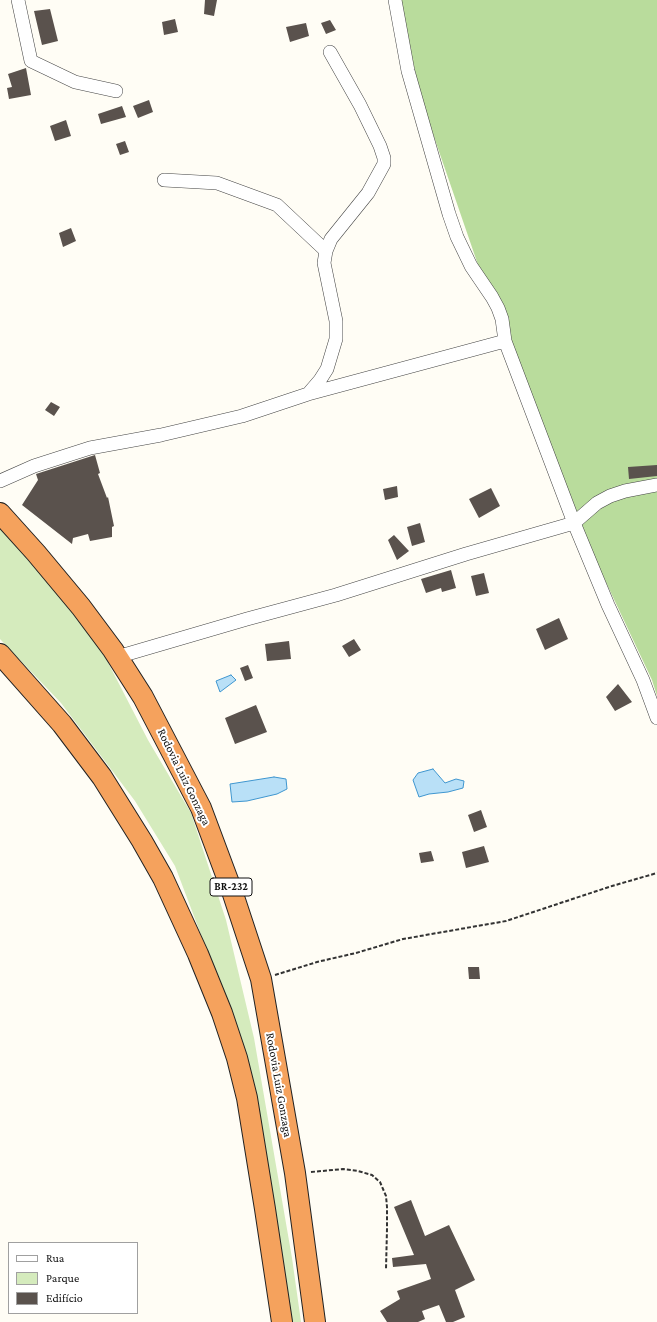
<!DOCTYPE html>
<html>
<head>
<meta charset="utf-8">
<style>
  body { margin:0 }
  #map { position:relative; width:657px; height:1322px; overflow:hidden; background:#fffdf5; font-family:"Crimson Pro",serif }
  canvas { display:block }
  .legend { position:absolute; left:8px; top:1242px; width:130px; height:72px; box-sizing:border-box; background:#fff; border:1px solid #a0a0a0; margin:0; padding:5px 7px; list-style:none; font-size:12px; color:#111 }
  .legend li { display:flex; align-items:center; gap:8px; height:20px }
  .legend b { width:20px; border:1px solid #a0a0a0 }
</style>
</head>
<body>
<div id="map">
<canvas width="657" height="1322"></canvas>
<ul class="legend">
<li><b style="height:5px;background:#fff"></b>Rua</li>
<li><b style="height:11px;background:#d5ebbd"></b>Parque</li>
<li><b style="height:11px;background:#5a524d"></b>Edifício</li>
</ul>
</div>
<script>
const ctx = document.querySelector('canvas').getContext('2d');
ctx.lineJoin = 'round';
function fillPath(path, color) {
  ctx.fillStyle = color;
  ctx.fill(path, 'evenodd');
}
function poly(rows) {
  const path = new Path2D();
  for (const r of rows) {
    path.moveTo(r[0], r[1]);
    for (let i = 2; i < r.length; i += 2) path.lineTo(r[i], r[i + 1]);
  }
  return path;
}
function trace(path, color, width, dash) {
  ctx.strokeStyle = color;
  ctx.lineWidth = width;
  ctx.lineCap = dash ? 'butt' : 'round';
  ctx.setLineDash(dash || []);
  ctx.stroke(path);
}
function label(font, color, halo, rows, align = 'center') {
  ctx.font = font + ' "Crimson Pro",serif';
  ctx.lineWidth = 4;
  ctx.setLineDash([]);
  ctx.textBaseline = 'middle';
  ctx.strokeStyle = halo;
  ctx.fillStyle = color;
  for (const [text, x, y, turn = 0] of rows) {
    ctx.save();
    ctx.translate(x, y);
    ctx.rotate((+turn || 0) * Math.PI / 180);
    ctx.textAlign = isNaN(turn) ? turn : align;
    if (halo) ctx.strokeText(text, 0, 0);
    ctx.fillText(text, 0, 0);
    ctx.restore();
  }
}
const green = poly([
  [0,528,62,593,100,647,148,740,191,813,226,920,254,1038,292,1258,301,1322,290,1322,231,1014,175,866,135,801,61,703,0,639]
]);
const forest = poly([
  [399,0,657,0,657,696,652,680,595,559,545,430,486,288,422,102]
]);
const water = poly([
  [231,675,236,680,220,692,216,681,231,675],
  [433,769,445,783,456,779,464,781,463,788,448,792,429,794,419,797,413,780,418,773,433,769],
  [274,777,286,779,287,789,277,794,247,801,232,802,230,784,274,777]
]);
const building = poly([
  [205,0,217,0,214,16,204,14],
  [50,9,58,41,42,45,34,11],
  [175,19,178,32,164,35,162,22],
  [330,20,336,30,326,34,321,23],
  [306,23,309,36,290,42,286,27],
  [26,68,31,95,9,99,7,88,12,87,8,74],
  [149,100,153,112,138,118,133,106],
  [122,106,126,117,101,124,98,114],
  [66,120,71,136,55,141,50,126],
  [125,141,129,152,120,155,116,144],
  [71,228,76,241,63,247,59,233],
  [51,402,60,407,54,416,45,410],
  [95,455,100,473,98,474,107,498,108,497,114,526,112,527,112,537,90,541,88,534,73,538,72,544,22,505,38,480,36,474],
  [657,465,657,476,629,479,628,467],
  [397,486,398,497,385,500,383,489],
  [491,488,500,506,479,518,469,499],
  [420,523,425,542,412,546,407,527],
  [394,535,409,551,397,560,388,540],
  [451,570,456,588,442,592,441,588,426,593,421,579],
  [484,573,489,593,476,596,471,576],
  [559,618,568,639,545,650,536,629],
  [354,639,361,650,349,657,342,646],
  [289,641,291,659,267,661,265,644],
  [248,665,253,678,245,681,240,668],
  [618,684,632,702,615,711,606,697],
  [256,705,267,732,235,744,225,718],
  [481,810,487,827,474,832,468,815],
  [484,846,489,862,466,868,462,852],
  [431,851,434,861,421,863,419,853],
  [468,967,479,967,480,979,469,979],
  [411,1200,425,1236,449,1225,475,1280,455,1290,465,1317,453,1322,446,1322,439,1305,422,1311,425,1319,418,1322,387,1322,380,1311,400,1299,397,1291,431,1279,426,1264,393,1267,392,1258,414,1255,394,1207]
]);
const path = poly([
  [275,975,317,962,356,953,403,939,506,921,612,886,657,873],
  [311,1172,343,1169,358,1171,372,1175,380,1182,386,1196,387,1207,387,1229,386,1269]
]);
const minor = poly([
  [18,0,31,61,75,82,116,91],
  [395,0,408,71,449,214,457,237,471,266,492,297,498,308,502,319,505,341,574,523,608,605,643,680,657,718],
  [164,180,217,183,277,205,326,251],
  [308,394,320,380,327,369,336,339,336,321,324,263,326,251,331,239,368,193,384,164,384,158,380,146,360,105,330,52],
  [0,481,34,466,90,448,161,435,242,416,308,394,505,341],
  [117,657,247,619,336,595,466,554,574,523,597,503,610,496,625,491,657,485]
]);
const highway = poly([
  [0,513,36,553,81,607,113,650,143,697,201,808,232,891,261,979,295,1173,315,1322],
  [0,654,62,724,102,777,142,841,163,878,198,954,222,1013,237,1058,247,1098,265,1209,282,1322]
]);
const shields = [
  [231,887,42]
];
const shieldNames = [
  ["BR-232",231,887]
];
const streetNames = [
  ["Rodovia Luiz Gonzaga",184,777,64],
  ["Rodovia Luiz Gonzaga",279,1085,80]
];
fillPath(green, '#d5ebbd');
fillPath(forest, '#b9dc9c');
fillPath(water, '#b9e0f7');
trace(water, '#3f96cf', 1);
fillPath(building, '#5a524d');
trace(minor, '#444', 14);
trace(highway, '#222', 22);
trace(path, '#333', 2, [4, 2]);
trace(minor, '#fff', 13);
trace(highway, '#f5a25d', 20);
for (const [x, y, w] of shields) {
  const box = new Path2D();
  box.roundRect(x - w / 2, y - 9, w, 18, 3);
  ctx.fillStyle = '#fff';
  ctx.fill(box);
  trace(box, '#111', 1);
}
label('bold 11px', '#111', null, shieldNames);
label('12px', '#111', '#fff', streetNames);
</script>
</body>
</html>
